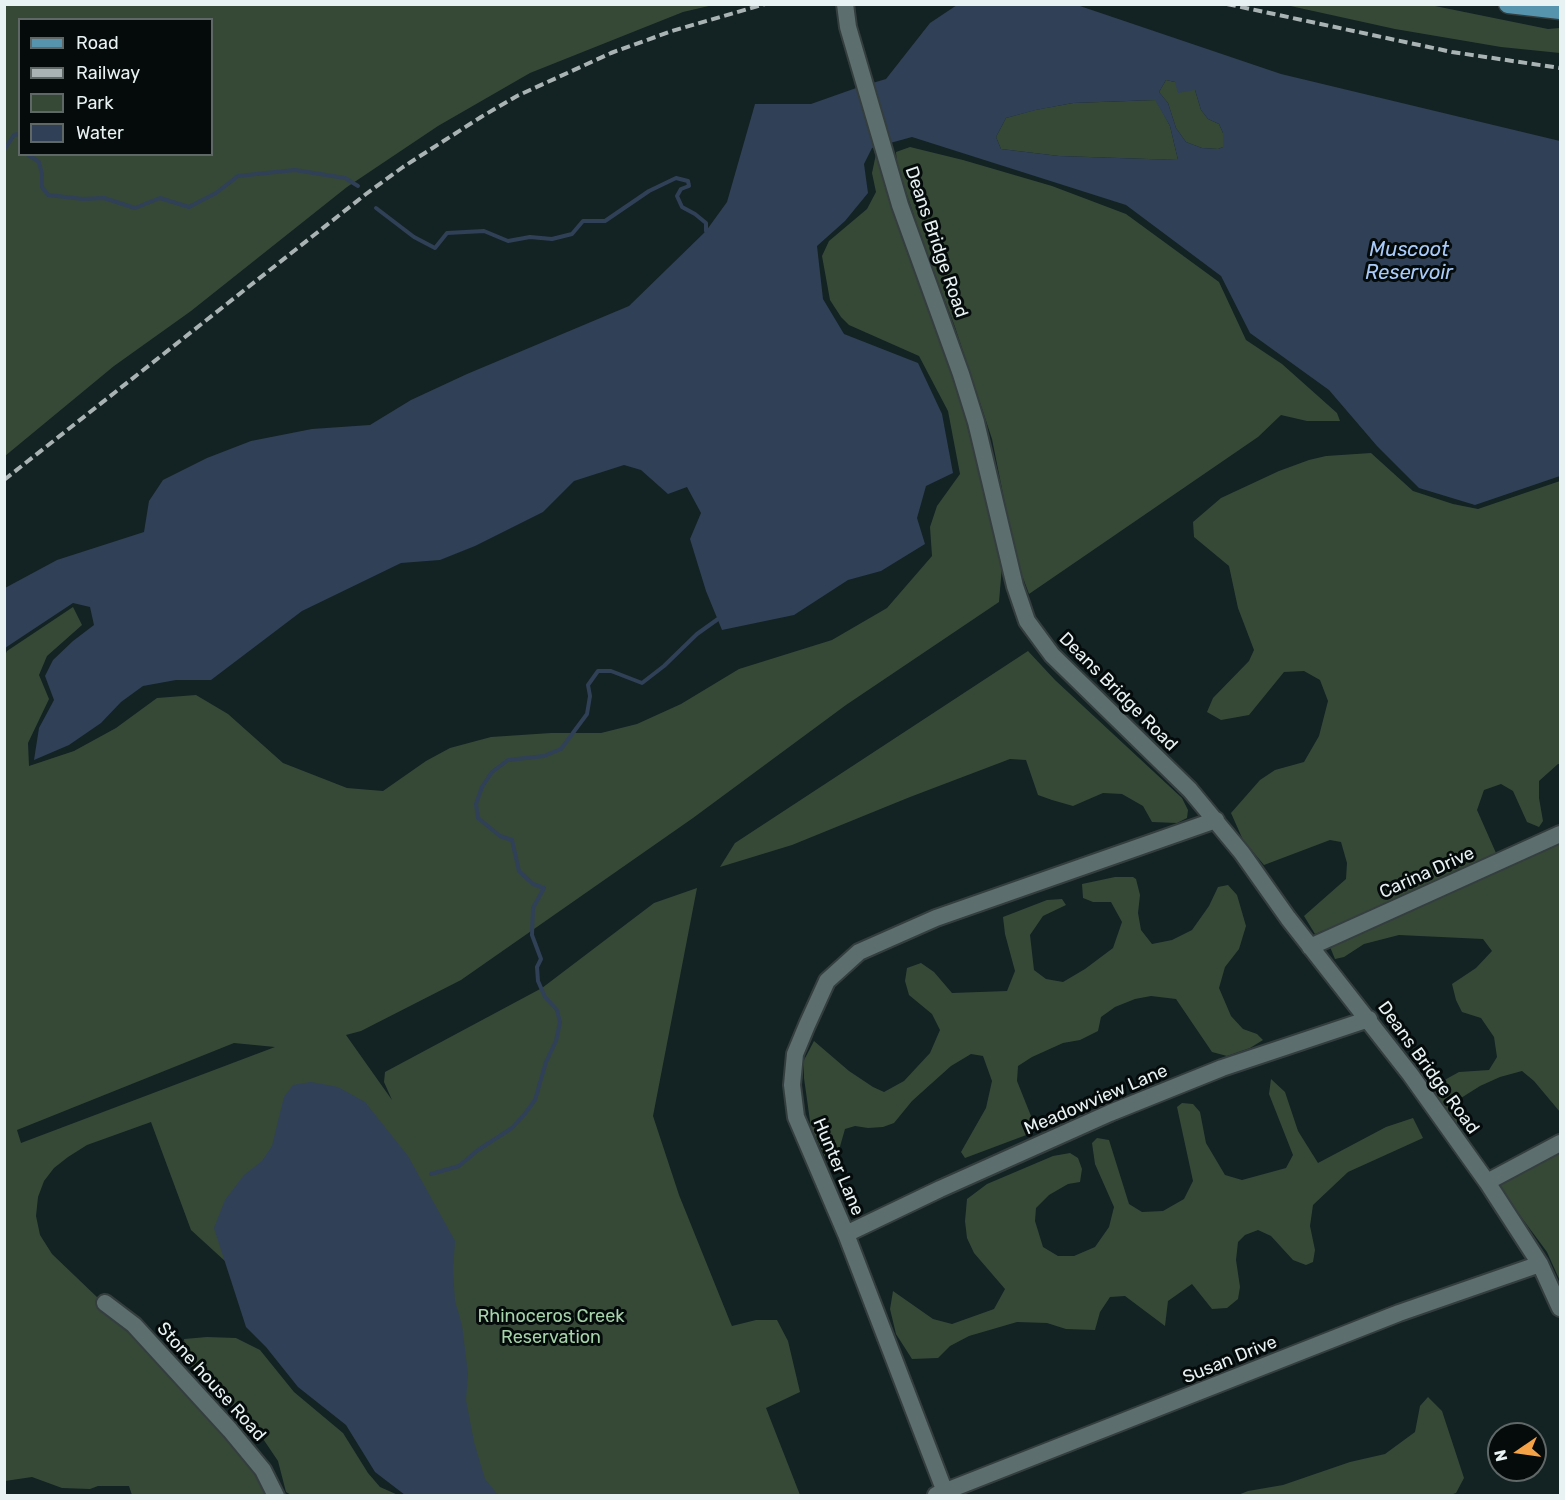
<!DOCTYPE html>
<html>
<head>
<meta charset="utf-8">
<style>
  body { margin:0 }
  #map { position:relative; width:1565px; height:1500px; overflow:hidden; background:#132223; font-family:Rubik,sans-serif }
  canvas { display:block }
  .frame { position:absolute; inset:0; border:6px solid #e9f2f3; pointer-events:none }
  .legend { position:absolute; left:18px; top:18px; width:195px; height:138px; box-sizing:border-box; background:#050a0a; border:2px solid #606767; margin:0; padding:8px 10px; list-style:none; font-size:18px; color:#e9f2f3 }
  .legend li { display:flex; align-items:center; gap:12px; height:30px }
  .legend b { width:30px; border:2px solid #606767 }
  .north { position:absolute; left:1487px; top:1422px; width:60px; height:60px; box-sizing:border-box; background:#050a0a; border:2px solid #606767; border-radius:50%; rotate:257deg; font-size:16px; font-weight:700; line-height:24px; text-align:center; color:#e9f2f3 }
  .north::after { content:''; display:block; margin:auto; width:21px; height:27px; background:#f5a346; clip-path:polygon(50% 0,100% 100%,50% 72%,0 100%) }
</style>
</head>
<body>
<div id="map">
<canvas width="1565" height="1500"></canvas>
<div class="frame"></div>
<ul class="legend">
<li><b style="height:8px;background:#5594ac"></b>Road</li>
<li><b style="height:8px;background:#a9b3b4"></b>Railway</li>
<li><b style="height:16px;background:#364937"></b>Park</li>
<li><b style="height:16px;background:#304057"></b>Water</li>
</ul>
<div class="north">N</div>
</div>
<script>
const ctx = document.querySelector('canvas').getContext('2d');
ctx.lineJoin = 'round';
function fillPath(path, color) {
  ctx.fillStyle = color;
  ctx.fill(path, 'evenodd');
}
function poly(rows) {
  const path = new Path2D();
  for (const r of rows) {
    path.moveTo(r[0], r[1]);
    for (let i = 2; i < r.length; i += 2) path.lineTo(r[i], r[i + 1]);
  }
  return path;
}
function trace(path, color, width, dash) {
  ctx.strokeStyle = color;
  ctx.lineWidth = width;
  ctx.lineCap = dash ? 'butt' : 'round';
  ctx.setLineDash(dash || []);
  ctx.stroke(path);
}
function label(font, color, halo, rows, align = 'center') {
  ctx.font = font + ' Rubik,sans-serif';
  ctx.lineWidth = 6;
  ctx.setLineDash([]);
  ctx.textBaseline = 'middle';
  ctx.strokeStyle = halo;
  ctx.fillStyle = color;
  for (const [text, x, y, turn = 0] of rows) {
    ctx.save();
    ctx.translate(x, y);
    ctx.rotate((+turn || 0) * Math.PI / 180);
    ctx.textAlign = isNaN(turn) ? turn : align;
    if (halo) ctx.strokeText(text, 0, 0);
    ctx.fillText(text, 0, 0);
    ctx.restore();
  }
}
const green = poly([
  [5,4,713,4,713,5,683,12,530,73,438,126,347,187,191,311,114,366,5,456],
  [20,20,212,20,212,154,20,154],
  [1286,5,1430,5,1548,29,1560,28,1560,53,1501,47,1395,29],
  [1166,80,1175,82,1195,90,1201,110,1208,119,1219,124,1223,133,1223,147,1218,149,1202,148,1186,142,1176,128,1168,103,1159,92],
  [1156,100,1170,126,1178,160,1059,156,1001,149,996,137,1006,118,1035,110,1073,103],
  [910,147,963,160,1052,186,1126,214,1219,282,1246,340,1282,364,1337,413,1340,421,1307,421,1281,415,1258,437,1029,594,1016,559,992,439,955,327,926,251,897,165,896,152],
  [876,154,904,244,959,393,1002,566,999,602,846,705,693,818,461,980,361,1031,346,1035,392,1100,384,1082,385,1072,542,988,654,903,697,888,653,1116,679,1195,731,1324,732,1326,756,1320,777,1320,788,1341,800,1392,766,1408,800,1495,481,1495,191,1230,151,1122,87,1145,68,1157,54,1168,44,1181,38,1197,36,1216,40,1235,52,1254,191,1387,276,1495,132,1495,129,1486,98,1486,90,1489,62,1488,32,1477,5,1481,4,658,7,651,73,607,82,625,47,656,39,675,49,699,28,743,29,766,74,751,116,728,157,698,196,695,228,714,283,763,347,788,383,791,426,761,450,748,491,737,551,733,601,733,637,724,681,704,739,669,832,640,887,608,932,556,930,527,937,506,960,474,948,411,919,356,849,325,841,317,830,300,822,256,829,241,867,209,876,192,872,173],
  [234,1043,275,1047,21,1143,17,1130],
  [1371,453,1413,491,1453,504,1478,509,1560,481,1560,764,1558,764,1539,781,1539,798,1543,821,1539,827,1527,822,1513,791,1501,784,1484,790,1477,810,1496,853,1335,926,1315,934,1304,916,1346,879,1347,863,1341,842,1330,840,1264,865,1243,840,1231,813,1260,780,1275,770,1304,762,1319,736,1328,701,1320,680,1304,671,1284,672,1249,715,1221,720,1207,712,1213,698,1249,661,1254,650,1238,608,1229,566,1194,537,1193,522,1221,498,1279,471,1309,460,1326,456],
  [1028,651,1055,680,1182,798,1188,810,1187,818,1177,823,1152,822,1143,806,1122,794,1103,793,1073,806,1052,800,1038,795,1026,760,1010,759,910,797,792,845,720,867,735,843],
  [1560,843,1560,1112,1534,1081,1522,1071,1500,1077,1480,1086,1461,1098,1457,1110,1457,1124,1450,1118,1430,1088,1459,1072,1489,1070,1497,1057,1494,1037,1481,1018,1462,1012,1456,1000,1452,984,1476,968,1492,951,1483,939,1399,935,1364,944,1344,957,1335,959,1328,942],
  [1115,877,1133,877,1136,879,1140,895,1138,913,1141,930,1152,944,1172,940,1192,930,1209,906,1218,887,1228,885,1237,895,1246,926,1239,949,1225,967,1219,988,1231,1016,1243,1029,1257,1034,1263,1040,1250,1048,1227,1056,1212,1052,1176,999,1151,996,1135,999,1115,1007,1101,1017,1098,1031,1080,1040,1063,1043,1032,1057,1018,1066,1017,1081,1037,1131,965,1158,961,1152,986,1108,992,1081,983,1056,971,1054,951,1066,932,1083,912,1101,894,1123,883,1127,868,1128,855,1126,845,1129,837,1157,828,1163,811,1128,804,1078,804,1060,814,1041,849,1071,873,1087,884,1092,904,1081,930,1053,940,1030,932,1014,909,995,905,981,907,968,921,963,934,972,952,993,1007,991,1015,971,1005,934,1003,917,1047,900,1062,899,1066,905,1043,916,1030,935,1034,970,1046,979,1063,982,1085,969,1113,948,1122,922,1111,902,1093,902,1083,898,1082,884],
  [1271,1079,1285,1092,1298,1131,1318,1163,1386,1127,1413,1118,1423,1138,1348,1172,1313,1205,1310,1226,1315,1250,1313,1262,1306,1265,1293,1260,1271,1236,1258,1230,1245,1235,1238,1242,1236,1260,1240,1287,1238,1299,1227,1308,1212,1309,1192,1284,1168,1301,1165,1326,1125,1296,1110,1297,1100,1312,1095,1330,1066,1329,1047,1323,1017,1322,969,1336,950,1346,938,1358,912,1359,896,1334,890,1309,893,1291,933,1319,952,1324,994,1309,1005,1289,974,1253,967,1238,965,1221,967,1199,987,1184,1053,1156,1070,1153,1078,1158,1082,1169,1080,1182,1068,1184,1049,1195,1036,1208,1035,1221,1043,1247,1058,1256,1074,1256,1095,1247,1109,1227,1114,1207,1095,1164,1092,1143,1097,1138,1109,1140,1129,1204,1142,1212,1163,1211,1184,1199,1193,1181,1177,1107,1182,1103,1193,1104,1200,1112,1206,1143,1225,1175,1242,1180,1286,1168,1293,1155,1269,1094],
  [1560,1150,1560,1281,1547,1252,1496,1183],
  [207,1337,236,1338,260,1350,294,1392,343,1433,368,1473,380,1487,398,1495,293,1496,286,1492,278,1461,253,1424,235,1410,186,1361,184,1339],
  [1428,1397,1442,1411,1464,1478,1456,1493,1447,1496,1238,1495,1248,1491,1283,1485,1350,1462,1385,1454,1415,1432,1420,1406]
]);
const water = poly([
  [957,5,1077,5,1281,74,1560,141,1560,476,1475,505,1419,488,1377,446,1329,390,1250,333,1221,276,1126,205,912,137,872,148,864,164,868,193,845,221,817,246,823,299,844,334,918,363,942,414,953,473,926,486,917,518,925,544,881,571,848,580,794,615,722,630,706,591,690,539,701,513,687,487,668,494,641,470,624,465,574,481,543,512,475,546,440,560,401,563,302,611,211,680,176,680,143,686,121,702,101,723,69,745,34,760,39,728,54,700,45,676,53,660,73,641,94,625,90,607,73,603,5,648,5,588,57,560,144,532,149,501,163,480,207,458,251,441,312,429,370,425,411,400,467,374,629,306,706,231,727,202,755,104,811,104,859,87,886,79,930,23],
  [1166,80,1175,82,1178,93,1195,90,1201,110,1208,119,1219,124,1223,133,1223,147,1218,149,1202,148,1186,142,1176,128,1168,103,1159,92],
  [1155,100,1170,126,1178,160,1059,156,1001,149,996,137,1006,118,1036,110,1073,103],
  [311,1082,338,1087,365,1102,408,1156,455,1241,453,1271,455,1301,462,1325,468,1374,466,1400,474,1442,485,1479,498,1495,405,1495,375,1472,346,1425,298,1387,266,1347,246,1327,214,1228,225,1200,244,1175,262,1161,272,1146,284,1097,293,1085]
]);
const stream = poly([
  [4,150,14,135,18,134,20,137],
  [27,154,39,162,42,174,42,187,48,195,83,199,104,198,135,208,160,198,189,207,216,193,238,176,295,170,345,178,358,186],
  [376,208,414,237,435,248,447,233,484,231,508,241,530,237,552,239,572,234,583,221,605,221,649,191,676,178,688,181,689,186,681,189,677,196,682,207,695,214,706,223,706,231],
  [431,1174,459,1166,478,1150,512,1128,524,1115,535,1100,546,1062,556,1041,560,1022,557,1010,545,997,538,981,537,967,541,959,532,935,533,908,544,888,533,884,519,871,512,840,500,836,478,818,476,804,482,787,492,772,508,760,544,756,561,749,587,714,590,696,588,685,598,671,611,671,642,683,664,666,697,634,718,619]
]);
const minor = poly([
  [845,4,848,27,900,205,961,374,976,422,1015,586,1027,621,1052,655,1190,790,1242,853,1288,918,1410,1074,1487,1182,1540,1264,1560,1308],
  [1310,947,1560,834],
  [1487,1182,1560,1143],
  [846,1234,940,1189,1110,1113,1222,1068,1369,1019],
  [105,1303,134,1325,230,1430,263,1470,276,1496],
  [945,1492,846,1234,796,1117,792,1085,795,1054,807,1025,827,981,859,952,936,918,1216,820],
  [936,1495,1399,1313,1540,1264]
]);
const major = poly([
  [1508,4,1560,10]
]);
const rail = poly([
  [1227,4,1452,52,1560,68],
  [4,480,366,194,403,167,481,117,517,96,611,53,672,31,765,4]
]);
const streetNames = [
  ["Deans Bridge Road",936,242,71],
  ["Deans Bridge Road",1118,692,45],
  ["Carina Drive",1427,873,-24],
  ["Deans Bridge Road",1428,1068,54],
  ["Meadowview Lane",1096,1100,-23],
  ["Hunter Lane",838,1167,67],
  ["Susan Drive",1230,1360,-22],
  ["Stone house Road",211,1382,48]
];
const parkNames = [
  ["Rhinoceros Creek",551,1317],
  ["Reservation",551,1338]
];
const waterNames = [
  ["Muscoot",1409,250],
  ["Reservoir",1409,273]
];
fillPath(green, '#364937');
fillPath(water, '#304057');
trace(stream, '#304057', 4);
trace(minor, '#343e3f', 20);
trace(major, '#343e3f', 21);
trace(minor, '#5d6e6f', 16);
trace(major, '#5594ac', 18);
trace(rail, '#a9b3b4', 4, [9, 4.5]);
label('18px', '#e9f2f3', '#050a0a', streetNames);
label('18px', '#a6d3aa', '#050a0a', parkNames);
label('italic 20px', '#a9cbf9', '#050a0a', waterNames);
</script>
</body>
</html>
